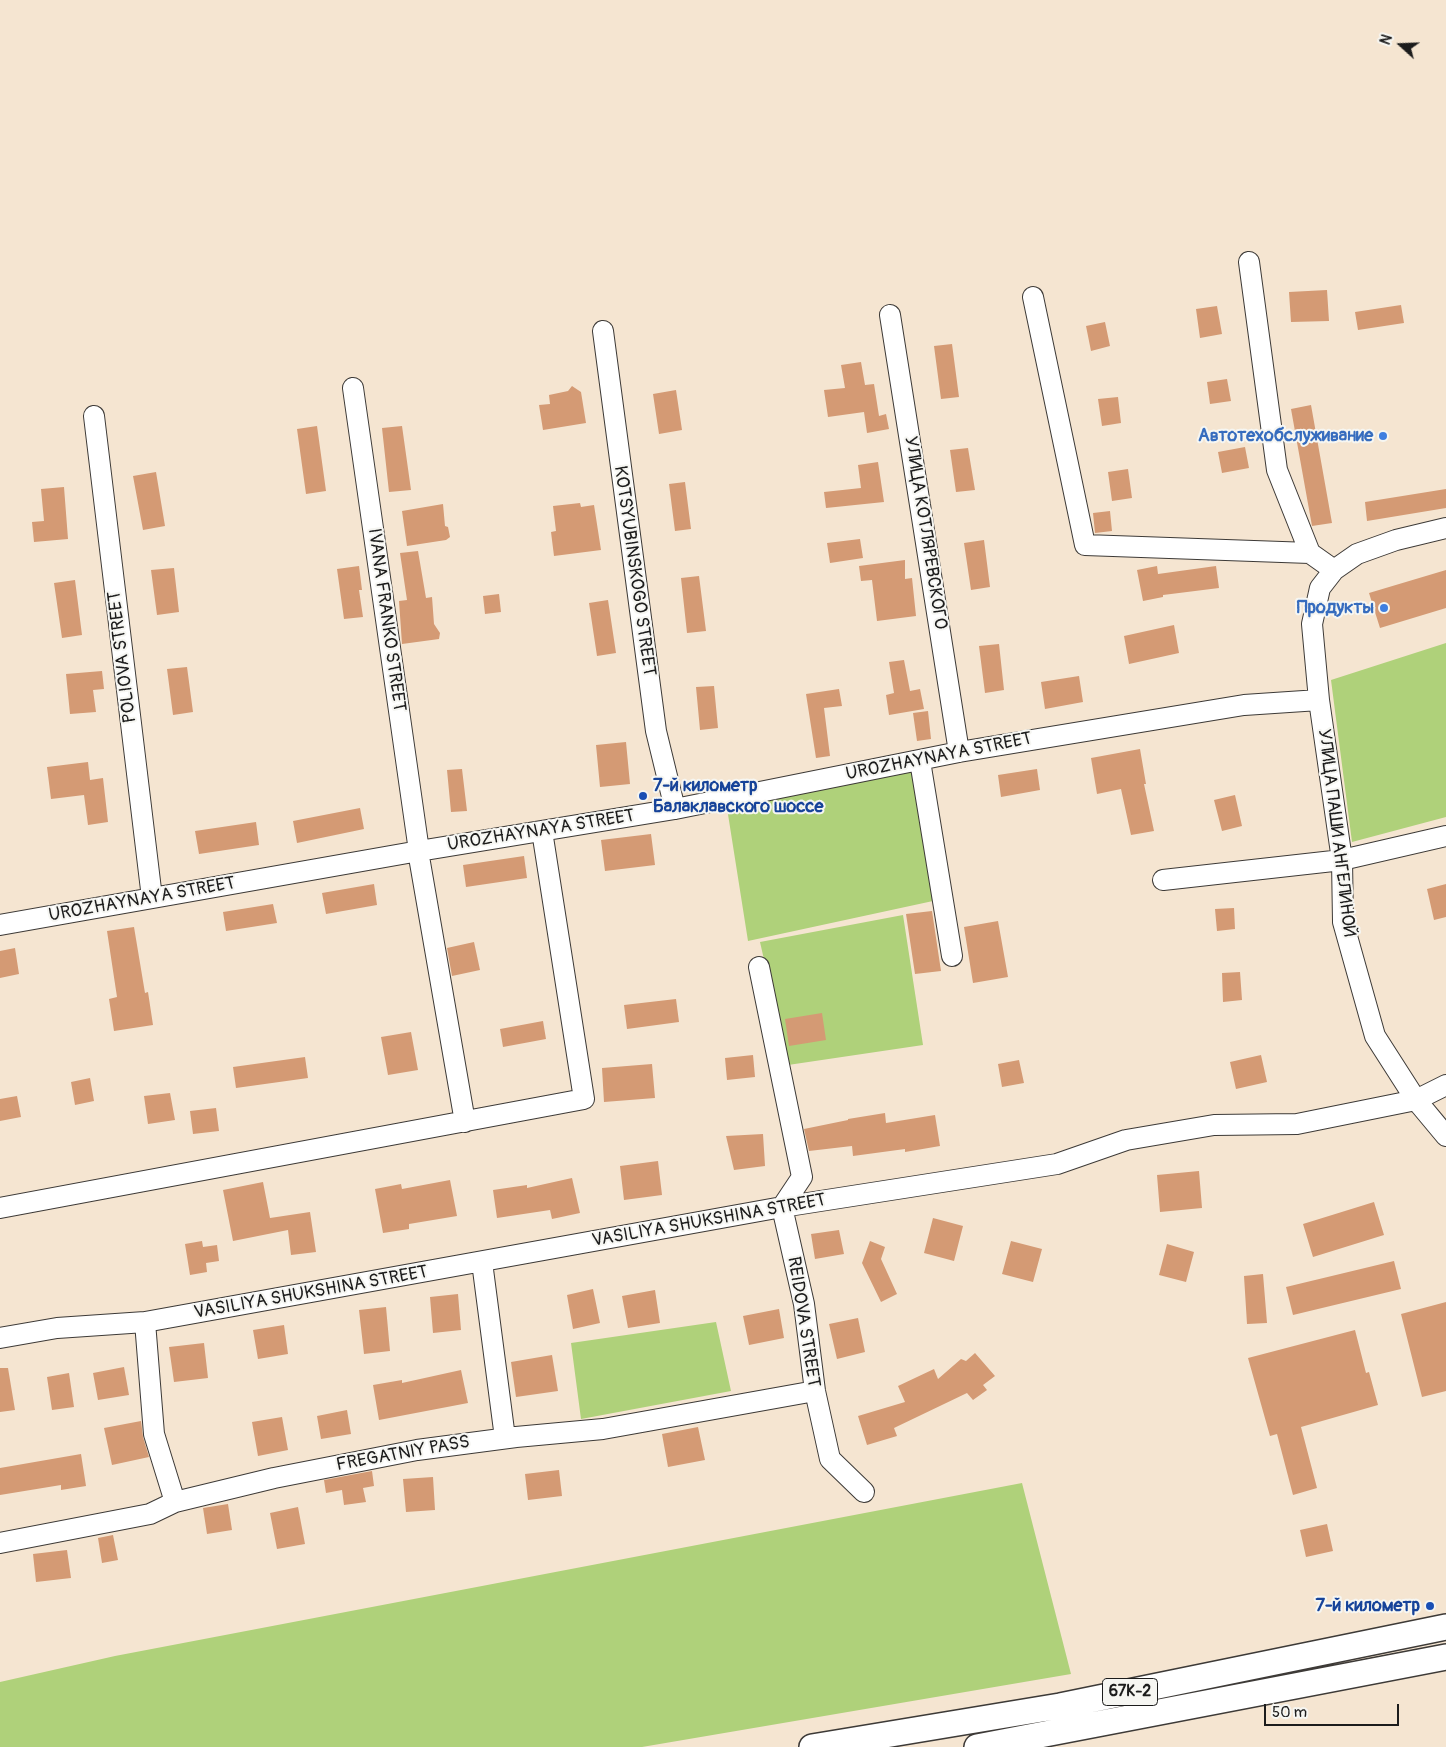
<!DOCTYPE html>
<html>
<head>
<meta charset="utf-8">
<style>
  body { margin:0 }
  #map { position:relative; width:1446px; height:1747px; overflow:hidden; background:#f5e5d1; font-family:Pangolin,sans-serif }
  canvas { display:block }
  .north { position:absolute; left:1376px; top:20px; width:50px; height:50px; -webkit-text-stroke:4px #f6f6f2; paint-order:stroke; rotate:290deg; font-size:14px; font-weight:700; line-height:20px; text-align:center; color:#1c1c1c }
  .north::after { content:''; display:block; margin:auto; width:18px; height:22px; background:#1c1c1c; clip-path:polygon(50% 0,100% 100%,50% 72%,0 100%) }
  .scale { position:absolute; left:1264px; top:1704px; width:135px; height:22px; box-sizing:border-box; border:2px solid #1c1c1c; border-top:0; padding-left:6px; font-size:15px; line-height:18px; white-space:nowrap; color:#1c1c1c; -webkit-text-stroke:4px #f6f6f2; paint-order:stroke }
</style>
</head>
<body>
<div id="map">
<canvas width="1446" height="1747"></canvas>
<div class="north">N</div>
<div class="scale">50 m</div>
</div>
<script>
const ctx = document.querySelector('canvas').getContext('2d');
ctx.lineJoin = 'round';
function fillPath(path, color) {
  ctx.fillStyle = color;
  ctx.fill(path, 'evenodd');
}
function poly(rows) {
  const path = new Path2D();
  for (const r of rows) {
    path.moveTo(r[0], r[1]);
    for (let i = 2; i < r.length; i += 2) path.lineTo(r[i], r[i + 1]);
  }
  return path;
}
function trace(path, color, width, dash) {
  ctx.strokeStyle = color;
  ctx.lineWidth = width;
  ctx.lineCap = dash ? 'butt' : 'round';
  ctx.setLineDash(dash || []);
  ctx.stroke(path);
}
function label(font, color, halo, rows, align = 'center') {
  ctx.font = font + ' Pangolin,sans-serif';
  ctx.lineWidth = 4;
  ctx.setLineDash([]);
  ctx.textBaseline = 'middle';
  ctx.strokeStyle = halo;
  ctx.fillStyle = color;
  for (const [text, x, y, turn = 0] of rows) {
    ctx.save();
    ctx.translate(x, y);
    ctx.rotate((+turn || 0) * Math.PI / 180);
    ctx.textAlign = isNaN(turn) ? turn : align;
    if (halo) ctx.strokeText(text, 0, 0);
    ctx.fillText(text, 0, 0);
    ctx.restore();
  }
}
const green = poly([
  [1446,643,1446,817,1352,842,1331,680],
  [916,767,933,901,748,941,727,808],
  [903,915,923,1045,788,1065,760,942],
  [716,1322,731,1391,581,1419,571,1343],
  [1022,1483,1071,1674,642,1747,0,1747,0,1682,115,1656]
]);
const building = poly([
  [1327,290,1329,321,1291,322,1289,292],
  [1401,305,1404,323,1358,330,1355,312],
  [1217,306,1222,334,1200,338,1196,309],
  [1105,322,1110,346,1091,351,1086,326],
  [952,344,959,397,941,399,934,346],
  [861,362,865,385,874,384,879,416,886,414,889,429,867,433,864,412,828,417,824,390,845,388,841,365],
  [1227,379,1231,401,1210,404,1207,382],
  [572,386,581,392,586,423,543,430,539,405,550,404,549,395,568,391],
  [676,390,682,430,659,434,653,394],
  [1118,397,1121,423,1102,426,1098,399],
  [1311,405,1332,523,1312,526,1291,409],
  [317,426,326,491,306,494,297,429],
  [402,426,411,490,389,492,382,428],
  [1245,447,1249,468,1222,473,1218,452],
  [968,448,975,490,956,492,950,450],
  [878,462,884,502,826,508,824,492,861,488,858,465],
  [1128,469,1132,498,1112,501,1108,472],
  [156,472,165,526,143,530,133,476],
  [685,482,691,529,675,531,669,484],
  [64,487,68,539,34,542,32,522,44,521,41,489],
  [1446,489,1446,508,1367,521,1365,502],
  [580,503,581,507,594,505,601,550,554,556,551,532,556,531,553,506],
  [443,504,445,526,448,527,450,537,446,540,407,546,402,511],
  [1110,511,1112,531,1095,533,1093,513],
  [860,539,863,558,830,563,827,543],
  [984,540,990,587,971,590,964,543],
  [418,551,426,598,432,597,434,624,440,633,439,639,402,644,399,601,407,600,400,553],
  [905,560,905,579,912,578,916,616,877,621,872,580,861,581,859,566],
  [359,566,362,590,359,590,363,617,344,619,337,569],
  [1157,566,1158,574,1216,566,1219,588,1163,595,1163,597,1143,601,1137,570],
  [174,568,179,612,157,615,151,570],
  [1446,570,1446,608,1380,628,1369,593],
  [699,576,706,631,687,633,681,578],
  [75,580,82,635,62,638,54,583],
  [499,594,501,612,485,614,483,596],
  [608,600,616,653,597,656,589,603],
  [1174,625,1179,653,1129,664,1124,636],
  [999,644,1004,690,985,693,979,646],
  [904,660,910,691,920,689,924,709,889,715,886,695,894,693,889,662],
  [187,667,193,712,173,715,167,669],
  [102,671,104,689,93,690,96,712,70,714,66,674],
  [1079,676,1083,702,1045,709,1041,682],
  [714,686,718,728,700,730,696,687],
  [839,689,842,706,824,708,830,756,816,758,806,694],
  [928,711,931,739,917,741,913,713],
  [626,742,630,784,600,787,596,745],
  [1140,749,1146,784,1144,784,1154,831,1131,835,1121,789,1097,794,1091,758],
  [88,762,90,780,103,778,108,822,88,825,84,795,51,799,47,767],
  [462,769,467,811,451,812,447,770],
  [1037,769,1040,790,1001,797,998,775],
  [1235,795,1242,826,1222,831,1214,800],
  [360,808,364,829,297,843,293,821],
  [256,822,259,845,199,854,195,831],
  [651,834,655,865,605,871,601,840],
  [524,856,527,878,466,887,463,865],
  [374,884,377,905,326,914,322,893],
  [1446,884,1446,917,1434,920,1427,889],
  [273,904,277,923,226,931,223,912],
  [1234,908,1235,929,1217,931,1215,909],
  [932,911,941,971,915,974,906,914],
  [998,921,1008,977,973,983,964,927],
  [134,927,145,993,148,992,153,1025,114,1031,109,999,117,997,107,931],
  [474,942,480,970,452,976,447,948],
  [15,948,19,974,0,978,0,951],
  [1240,972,1242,1000,1223,1002,1222,973],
  [676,999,679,1022,627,1029,624,1005],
  [822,1013,826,1040,789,1046,785,1019],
  [543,1021,546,1039,503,1047,500,1029],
  [411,1032,418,1070,388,1075,381,1037],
  [753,1055,755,1077,727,1080,725,1058],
  [1261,1055,1267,1082,1236,1089,1230,1062],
  [305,1057,308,1078,236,1088,233,1067],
  [1019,1060,1024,1083,1002,1087,998,1064],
  [652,1064,655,1098,604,1102,602,1068],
  [90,1078,94,1101,75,1105,71,1082],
  [170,1093,175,1120,148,1124,144,1096],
  [17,1096,21,1117,0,1121,0,1099],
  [216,1108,219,1131,193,1134,190,1111],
  [885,1113,886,1123,935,1115,940,1146,905,1152,905,1149,853,1156,852,1146,809,1151,804,1129,848,1120,848,1119],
  [763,1134,765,1166,734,1170,726,1136],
  [658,1161,662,1195,624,1200,620,1166],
  [1199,1171,1202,1208,1160,1212,1157,1175],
  [572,1178,580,1213,552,1219,550,1210,497,1218,493,1190,527,1185,527,1188],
  [450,1180,457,1216,409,1224,409,1229,383,1233,375,1189,401,1184,402,1189],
  [263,1182,270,1218,310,1212,316,1252,291,1255,288,1230,233,1241,223,1190],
  [1374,1202,1384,1235,1313,1257,1303,1224],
  [933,1218,963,1226,954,1261,924,1253],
  [839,1230,844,1254,815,1259,811,1234],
  [202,1241,203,1247,217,1245,219,1261,206,1263,207,1272,190,1275,185,1244],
  [870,1241,885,1247,881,1259,897,1294,881,1302,862,1263],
  [1011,1241,1042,1249,1033,1282,1002,1274],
  [1167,1244,1194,1252,1186,1282,1159,1275],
  [1394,1261,1401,1289,1293,1315,1286,1287],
  [1263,1274,1267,1323,1247,1324,1244,1276],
  [593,1289,600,1323,573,1329,567,1295],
  [655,1290,660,1323,628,1328,622,1296],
  [458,1294,461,1330,433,1333,430,1297],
  [1446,1302,1446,1391,1422,1397,1401,1314],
  [386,1307,390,1351,364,1354,359,1310],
  [779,1309,784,1338,749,1345,743,1316],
  [858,1318,865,1352,837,1359,829,1324],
  [284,1325,288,1354,258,1359,253,1330],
  [1355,1330,1366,1373,1369,1372,1378,1405,1301,1427,1317,1488,1293,1495,1277,1434,1270,1436,1248,1358],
  [204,1343,208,1378,174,1382,169,1347],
  [975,1353,995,1376,983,1385,987,1390,973,1400,967,1393,894,1428,897,1436,867,1445,858,1416,905,1402,898,1386,934,1369,938,1379,961,1359,966,1361],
  [552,1355,558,1391,516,1397,511,1362],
  [124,1367,129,1395,98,1400,93,1373],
  [0,1368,8,1368,15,1410,0,1412],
  [461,1370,468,1403,379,1420,373,1385,402,1380,402,1383],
  [69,1373,74,1407,52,1410,47,1377],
  [347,1410,351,1434,321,1439,317,1416],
  [282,1417,288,1450,258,1456,252,1422],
  [141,1421,143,1437,149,1457,112,1465,104,1428],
  [698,1427,705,1460,668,1467,662,1434],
  [81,1454,86,1486,61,1490,61,1485,0,1495,0,1468],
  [559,1470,562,1496,528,1500,525,1474],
  [372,1471,374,1486,363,1488,366,1502,344,1505,342,1490,326,1493,324,1480],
  [433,1477,435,1510,406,1512,403,1479],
  [228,1504,232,1530,207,1534,203,1508],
  [298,1507,305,1544,277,1549,270,1513],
  [1327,1524,1333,1551,1306,1557,1300,1530],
  [113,1535,118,1560,102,1563,98,1538],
  [67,1550,71,1578,36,1582,33,1554]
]);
const minor = poly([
  [1249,262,1277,470,1310,553],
  [1033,297,1085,545,1310,553,1334,570],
  [890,315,959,752],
  [603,331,656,731,675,809],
  [353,388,419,851],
  [94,416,152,898],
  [1446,528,1396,540,1357,554,1334,570,1320,588,1312,624,1319,700,1342,860,1343,922,1375,1036,1416,1100,1446,1136],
  [920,761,952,956],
  [418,851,465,1122],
  [1163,880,1342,860,1446,836],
  [0,925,419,851,675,809,959,752,1244,705,1319,700],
  [759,967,802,1177,782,1207,804,1304,815,1391,830,1459,864,1492],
  [0,1208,584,1099,542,831],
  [482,1262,505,1438],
  [145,1322,154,1434,175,1502,274,1478,417,1450,516,1437,603,1429,815,1391],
  [0,1338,57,1328,145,1322,782,1207,1057,1164,1126,1140,1214,1125,1297,1124,1416,1100,1446,1085],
  [0,1543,150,1514,175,1502]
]);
const major = poly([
  [812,1747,1060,1706,1446,1627],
  [977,1747,1446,1657]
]);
const markers = [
  [1383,436,5,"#3f7fe0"],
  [1384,608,5,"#3f7fe0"],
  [643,796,5,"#1a4fb4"],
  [1430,1606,5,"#1a4fb4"]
];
const shields = [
  [1130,1692,55]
];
const shieldNames = [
  ["67К-2",1130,1692]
];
const shopNames = [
  ["Автотехобслуживание",1373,436],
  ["Продукты",1374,608]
];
const streetNames = [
  ["УЛИЦА КОТЛЯРЕВСКОГО",925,533,81],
  ["KOTSYUBINSKOGO STREET",634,571,82],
  ["IVANA FRANKO STREET",386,620,82],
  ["POLIOVA STREET",123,657,-97],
  ["UROZHAYNAYA STREET",939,757,-11],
  ["UROZHAYNAYA STREET",541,831,-9],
  ["УЛИЦА ПАШИ АНГЕЛИНОЙ",1336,833,83],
  ["UROZHAYNAYA STREET",142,900,-10],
  ["VASILIYA SHUKSHINA STREET",709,1221,-10],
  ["VASILIYA SHUKSHINA STREET",311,1293,-10],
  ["REIDOVA STREET",803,1322,81],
  ["FREGATNIY PASS",403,1454,-10]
];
const transitNames = [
  ["7-й километр",653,786],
  ["Балаклавского шоссе",653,807],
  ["7-й километр",1420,1606,"right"]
];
fillPath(green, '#afd17a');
fillPath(building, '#d49a74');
trace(minor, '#3d3a37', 22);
trace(major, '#3d3a37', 28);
trace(minor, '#fff', 20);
trace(major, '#fff', 25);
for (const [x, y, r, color] of markers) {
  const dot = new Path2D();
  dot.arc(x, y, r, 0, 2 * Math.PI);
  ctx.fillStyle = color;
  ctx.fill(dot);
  trace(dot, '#f6f6f2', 2);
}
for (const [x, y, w] of shields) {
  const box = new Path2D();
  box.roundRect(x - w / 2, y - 13.5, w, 27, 4);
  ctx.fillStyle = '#f6f6f2';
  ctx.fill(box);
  trace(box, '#1c1c1c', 1);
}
label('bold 16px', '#1c1c1c', null, shieldNames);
label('bold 18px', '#366cbe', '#f6f6f2', shopNames, 'right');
label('18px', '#1c1c1c', '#f6f6f2', streetNames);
label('bold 18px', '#164399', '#f6f6f2', transitNames, 'left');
</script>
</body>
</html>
